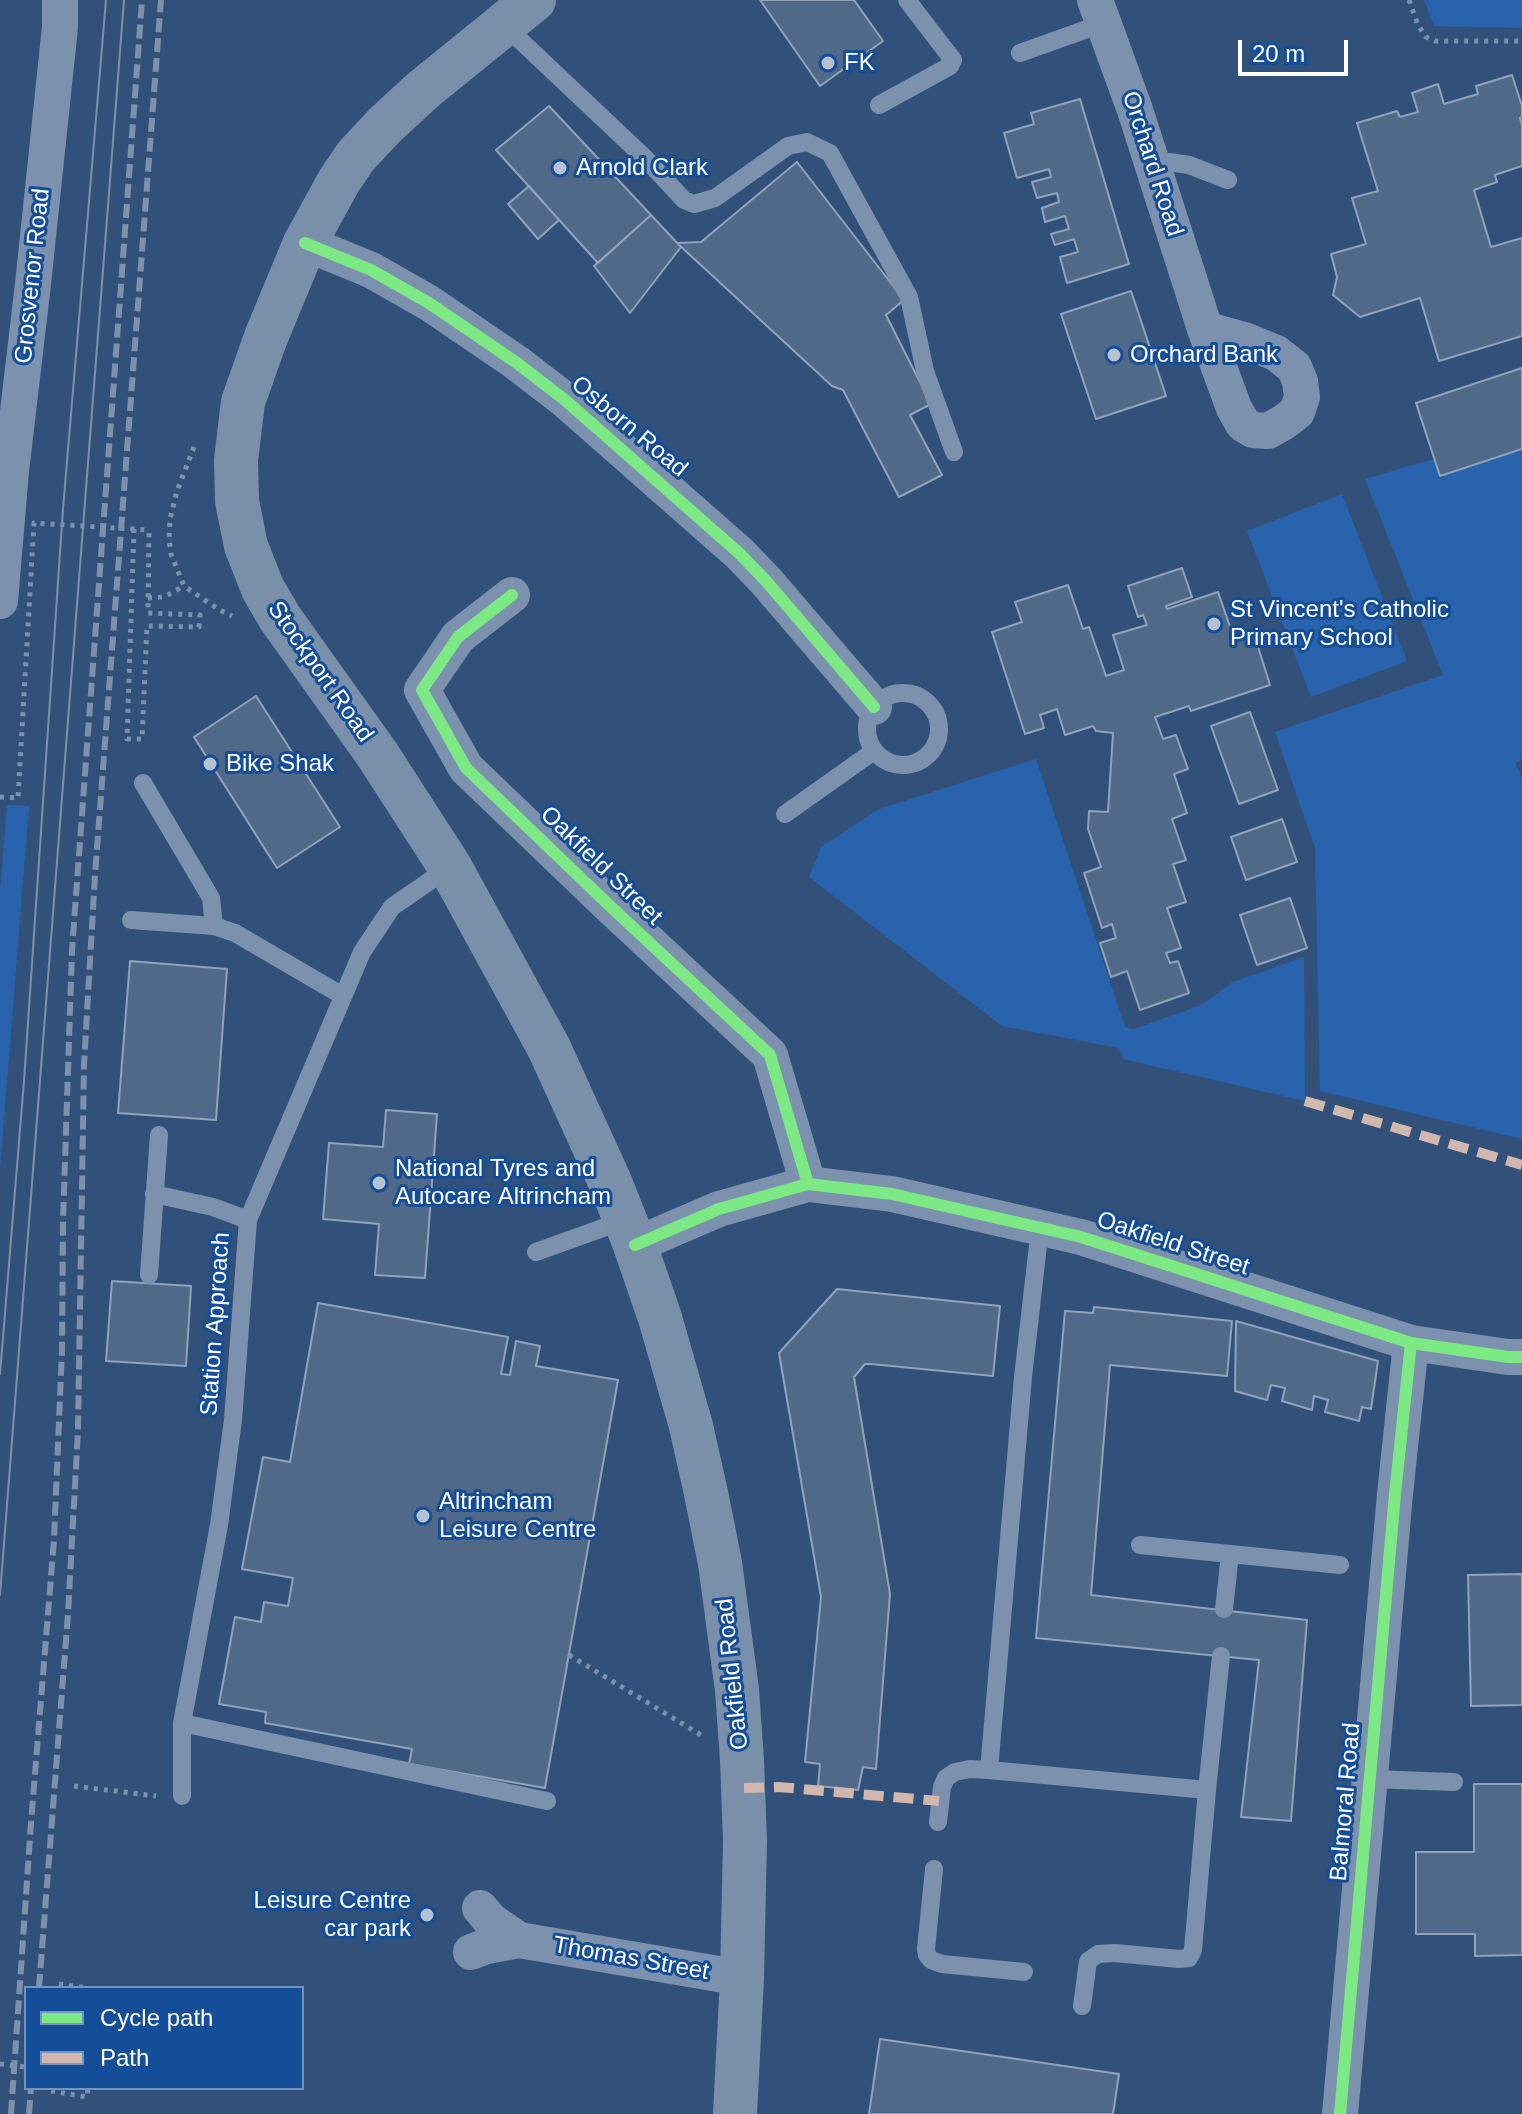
<!DOCTYPE html>
<html>
<head>
<meta charset="utf-8">
<style>
  body { margin:0 }
  #map { position:relative; width:1522px; height:2114px; overflow:hidden; background:#32517a; font-family:Helvetica,sans-serif }
  canvas { display:block }
  .legend { position:absolute; left:24px; top:1986px; width:280px; height:104px; box-sizing:border-box; background:#144d98; border:2px solid #7294c1; margin:0; padding:10px 14px; list-style:none; font-size:24px; color:#fff }
  .legend li { display:flex; align-items:center; gap:16px; height:40px }
  .legend b { width:40px; border:2px solid #7294c1 }
  .scale { position:absolute; left:1238px; top:40px; width:110px; height:36px; box-sizing:border-box; border:4px solid #fff; border-top:0; padding-left:10px; font-size:24px; line-height:28px; white-space:nowrap; color:#fff; -webkit-text-stroke:6px #144d98; paint-order:stroke }
</style>
</head>
<body>
<div id="map">
<canvas width="1522" height="2114"></canvas>
<ul class="legend">
<li><b style="height:10px;background:#7ce984"></b>Cycle path</li>
<li><b style="height:10px;background:#d1b7ad"></b>Path</li>
</ul>
<div class="scale">20 m</div>
</div>
<script>
const ctx = document.querySelector('canvas').getContext('2d');
ctx.lineJoin = 'round';
function fillPath(path, color) {
  ctx.fillStyle = color;
  ctx.fill(path, 'evenodd');
}
function poly(rows) {
  const path = new Path2D();
  for (const r of rows) {
    if (r.length === 3) {
      path.moveTo(r[0] + r[2], r[1]);
      path.arc(r[0], r[1], r[2], 0, 2 * Math.PI);
      continue;
    }
    path.moveTo(r[0], r[1]);
    for (let i = 2; i < r.length; i += 2) path.lineTo(r[i], r[i + 1]);
  }
  return path;
}
function trace(path, color, width, dash) {
  ctx.strokeStyle = color;
  ctx.lineWidth = width;
  ctx.lineCap = dash ? 'butt' : 'round';
  ctx.setLineDash(dash || []);
  ctx.stroke(path);
}
function label(font, color, halo, rows, align = 'center') {
  ctx.font = font + ' Helvetica,sans-serif';
  ctx.lineWidth = 6;
  ctx.setLineDash([]);
  ctx.textBaseline = 'middle';
  ctx.strokeStyle = halo;
  ctx.fillStyle = color;
  for (const [text, x, y, turn = 0] of rows) {
    ctx.save();
    ctx.translate(x, y);
    ctx.rotate((+turn || 0) * Math.PI / 180);
    ctx.textAlign = isNaN(turn) ? turn : align;
    if (halo) ctx.strokeText(text, 0, 0);
    ctx.fillText(text, 0, 0);
    ctx.restore();
  }
}
const green = poly([
  [1424,0,1522,0,1522,28,1434,26],
  [1522,433,1522,759,1515,763,1522,777,1522,1139,1320,1091,1315,848,1275,732,1443,675,1365,479],
  [1342,494,1407,661,1311,697,1247,531],
  [1036,759,1125,1027,1134,1029,1201,1005,1233,982,1304,957,1305,1101,1123,1059,1119,1048,1002,1026,809,877,821,847,879,809],
  [7,805,29,806,0,1169,0,891]
]);
const building = poly([
  [760,0,854,0,883,41,820,86,760,0],
  [1512,75,1522,106,1522,117,1520,118,1522,125,1522,166,1495,175,1497,182,1474,190,1491,247,1522,238,1522,336,1439,361,1420,298,1360,317,1333,295,1337,277,1331,254,1366,244,1352,198,1378,191,1357,123,1397,111,1400,117,1418,112,1412,93,1438,84,1444,104,1478,94,1476,86,1512,75],
  [1080,99,1129,264,1067,283,1060,257,1078,252,1074,239,1055,245,1051,234,1069,229,1065,216,1045,222,1042,208,1059,202,1057,193,1037,198,1032,182,1051,177,1049,169,1017,178,1004,133,1034,124,1031,113,1080,99],
  [549,106,651,215,598,263,496,150,549,106],
  [797,162,904,300,886,315,931,404,910,415,942,475,899,497,843,390,832,386,677,243,701,242,797,162],
  [529,186,559,220,538,239,508,204,529,186],
  [651,215,681,247,630,313,594,266,651,215],
  [1131,291,1166,396,1096,419,1061,314,1131,291],
  [1522,368,1522,449,1440,476,1416,403,1522,368],
  [1182,568,1192,597,1166,606,1167,609,1218,592,1235,641,1254,634,1270,685,1191,711,1189,706,1155,717,1163,739,1176,735,1188,769,1174,774,1187,813,1172,819,1186,860,1173,864,1186,902,1167,908,1181,948,1166,953,1170,963,1178,961,1189,993,1140,1010,1127,971,1111,977,1100,943,1116,938,1112,924,1102,928,1084,873,1101,867,1088,829,1089,811,1108,812,1113,733,1096,731,1093,726,1065,735,1057,709,1040,715,1044,728,1025,734,992,632,1022,622,1015,602,1068,585,1083,629,1089,627,1106,676,1124,670,1113,635,1147,625,1143,615,1138,617,1128,586,1182,568],
  [256,696,340,827,277,868,194,737,256,696],
  [1250,712,1278,790,1239,804,1211,726,1250,712],
  [1282,819,1297,862,1246,880,1231,837,1282,819],
  [1290,898,1307,948,1257,965,1240,915,1290,898],
  [130,961,227,969,216,1120,118,1113,130,961],
  [386,1110,437,1114,425,1278,375,1275,379,1224,323,1219,329,1143,383,1147,386,1110],
  [112,1281,191,1286,186,1366,106,1361,112,1281],
  [837,1289,1000,1306,993,1376,871,1364,865,1364,854,1377,890,1594,876,1769,863,1767,858,1790,818,1786,820,1764,805,1762,821,1597,779,1353,837,1289],
  [318,1303,508,1337,501,1374,510,1375,516,1341,540,1346,536,1366,618,1380,545,1788,409,1764,412,1749,265,1723,266,1712,219,1704,235,1617,261,1622,264,1602,288,1606,293,1578,242,1569,263,1457,290,1462,318,1303],
  [1094,1307,1232,1321,1227,1376,1110,1365,1091,1595,1307,1620,1291,1821,1241,1817,1259,1660,1036,1638,1065,1311,1093,1313,1094,1307],
  [1236,1321,1378,1361,1371,1409,1362,1407,1359,1421,1325,1412,1328,1400,1314,1396,1312,1410,1282,1401,1285,1388,1271,1385,1267,1400,1235,1391,1236,1321],
  [1522,1574,1522,1705,1471,1706,1468,1575,1522,1574],
  [1474,1784,1522,1784,1522,1955,1475,1956,1475,1934,1416,1934,1416,1852,1474,1852,1474,1784],
  [880,2039,1119,2074,1113,2114,869,2114,880,2039]
]);
const path = poly([
  [1409,0,1418,25,1426,37,1435,41,1522,41],
  [194,447,177,491,170,519,169,540,171,554,184,586,218,609,232,616],
  [134,529,127,739,142,739,147,626,199,627,200,615,148,613,149,530],
  [148,598,164,597,184,586],
  [569,1655,701,1735],
  [74,1786,156,1796],
  [59,1984,87,1988],
  [51,2091,87,2097,88,2088]
]);
const lane = poly([
  [503,24,646,159,684,200,694,204,715,198,788,146,807,142,830,153,909,297,925,371,954,452],
  [1020,53,1104,23],
  [879,105,950,66,953,60,907,0],
  [1153,165,1169,162,1189,165,1228,180],
  [903,729,36],
  [143,783,211,898,214,926],
  [785,814,874,751],
  [131,920,214,926,235,933,343,996],
  [154,1194,213,1207,248,1220],
  [1040,1228,1023,1377,989,1770,1207,1790,1193,1950,1189,1958,1179,1959,1115,1953,1098,1954,1088,1961,1082,2006],
  [536,1252,625,1220],
  [149,1275,159,1135],
  [1140,1545,1340,1565],
  [1224,1609,1230,1554],
  [182,1723,547,1801],
  [1370,1779,1454,1782],
  [1207,1790,1221,1656],
  [182,1796,182,1723,219,1525,233,1420,248,1220,362,952,392,907,450,867],
  [938,1822,942,1787,946,1778,955,1772,970,1769,989,1770],
  [934,1869,926,1949,927,1955,931,1960,942,1964,1024,1972]
]);
const street = poly([
  [1095,0,1135,110,1192,288,1205,329,1234,408,1243,424,1253,430,1268,431,1284,422,1297,412,1302,397,1300,381,1294,367,1276,353,1244,340,1205,329],
  [305,243,371,270,429,303,517,363,565,400,739,553,766,581,874,707],
  [512,595,458,637,422,690,466,768,610,906,770,1055,808,1184],
  [0,601,11,471,33,284,60,27,60,0],
  [635,1245,719,1209,808,1184,892,1194,1081,1237,1411,1343,1508,1357,1522,1357],
  [480,1908,490,1920,519,1940],
  [471,1952,487,1946,519,1940,742,1978],
  [1340,2114,1395,1494,1411,1343]
]);
const primary = poly([
  [534,0,423,90,385,125,356,156,339,181,305,243,266,337,243,402,236,460,237,501,246,546,263,589,280,618,377,754,450,867,549,1048,610,1182,635,1245,660,1318,691,1426,706,1493,720,1563,737,1690,742,1760,745,1841,742,1978,735,2114]
]);
const tram = poly([
  [0,1374,24,1081,63,509,106,0],
  [0,1595,124,0]
]);
const rail = poly([
  [39,1988,68,1614,78,1430,84,1065,95,875,161,0],
  [11,2114,31,1823,54,1540,62,1350,63,1221,72,950,142,0],
  [29,2114,31,2088]
]);
const pathBridge = poly([
  [0,797,18,798,34,523,149,530],
  [0,2064,26,2067]
]);
const quiet = poly([
  [1305,1101,1522,1165],
  [744,1788,779,1787,939,1801]
]);
const cycleway = poly([
  [305,243,371,270,429,303,517,363,565,400,739,553,766,581,874,707],
  [512,595,458,637,422,690,466,768,610,906,770,1055,808,1184],
  [635,1245,719,1209,808,1184,892,1194,1081,1237,1411,1343,1508,1357,1522,1357],
  [1340,2114,1395,1494,1411,1343]
]);
const markers = [
  [828,63,8,"#b7c2d0"],
  [560,168,8,"#b7c2d0"],
  [1114,355,8,"#b7c2d0"],
  [1214,624,8,"#b7c2d0"],
  [210,764,8,"#b7c2d0"],
  [379,1183,8,"#b7c2d0"],
  [423,1516,8,"#b7c2d0"],
  [427,1915,8,"#b7c2d0"]
];
const poiNames = [
  ["FK",844,63],
  ["Arnold Clark",576,168],
  ["Orchard Bank",1130,355],
  ["St Vincent's Catholic",1230,610],
  ["Primary School",1230,638],
  ["Bike Shak",226,764],
  ["National Tyres and",395,1169],
  ["Autocare Altrincham",395,1197],
  ["Altrincham",439,1502],
  ["Leisure Centre",439,1530],
  ["Leisure Centre",411,1901,"right"],
  ["car park",411,1929,"right"]
];
const streetNames = [
  ["Orchard Road",1152,164,72],
  ["Grosvenor Road",33,276,-84],
  ["Osborn Road",629,427,40],
  ["Stockport Road",320,672,55],
  ["Oakfield Street",601,866,44],
  ["Oakfield Street",1173,1244,18],
  ["Station Approach",216,1324,-86],
  ["Oakfield Road",733,1674,-96],
  ["Balmoral Road",1346,1802,-85],
  ["Thomas Street",631,1959,10]
];
fillPath(green, '#2963ae');
fillPath(building, '#506989');
trace(building, '#91a2ba', 2);
trace(path, '#7c91ad', 5, [4, 6]);
trace(lane, '#7c91ad', 18);
trace(street, '#7c91ad', 36);
trace(primary, '#7a8faa', 44);
trace(tram, '#7d91ab', 2);
trace(rail, '#7d91ab', 6, [14, 6]);
trace(pathBridge, '#7c91ad', 5, [4, 6]);
trace(quiet, '#d1b7ad', 10, [20, 10]);
trace(cycleway, '#7ce984', 12);
for (const [x, y, r, color] of markers) {
  const dot = new Path2D();
  dot.arc(x, y, r, 0, 2 * Math.PI);
  ctx.fillStyle = color;
  ctx.fill(dot);
  trace(dot, '#144d98', 3);
}
label('24px', '#fff', '#144d98', poiNames, 'left');
label('24px', '#fff', '#144d98', streetNames);
</script>
</body>
</html>
